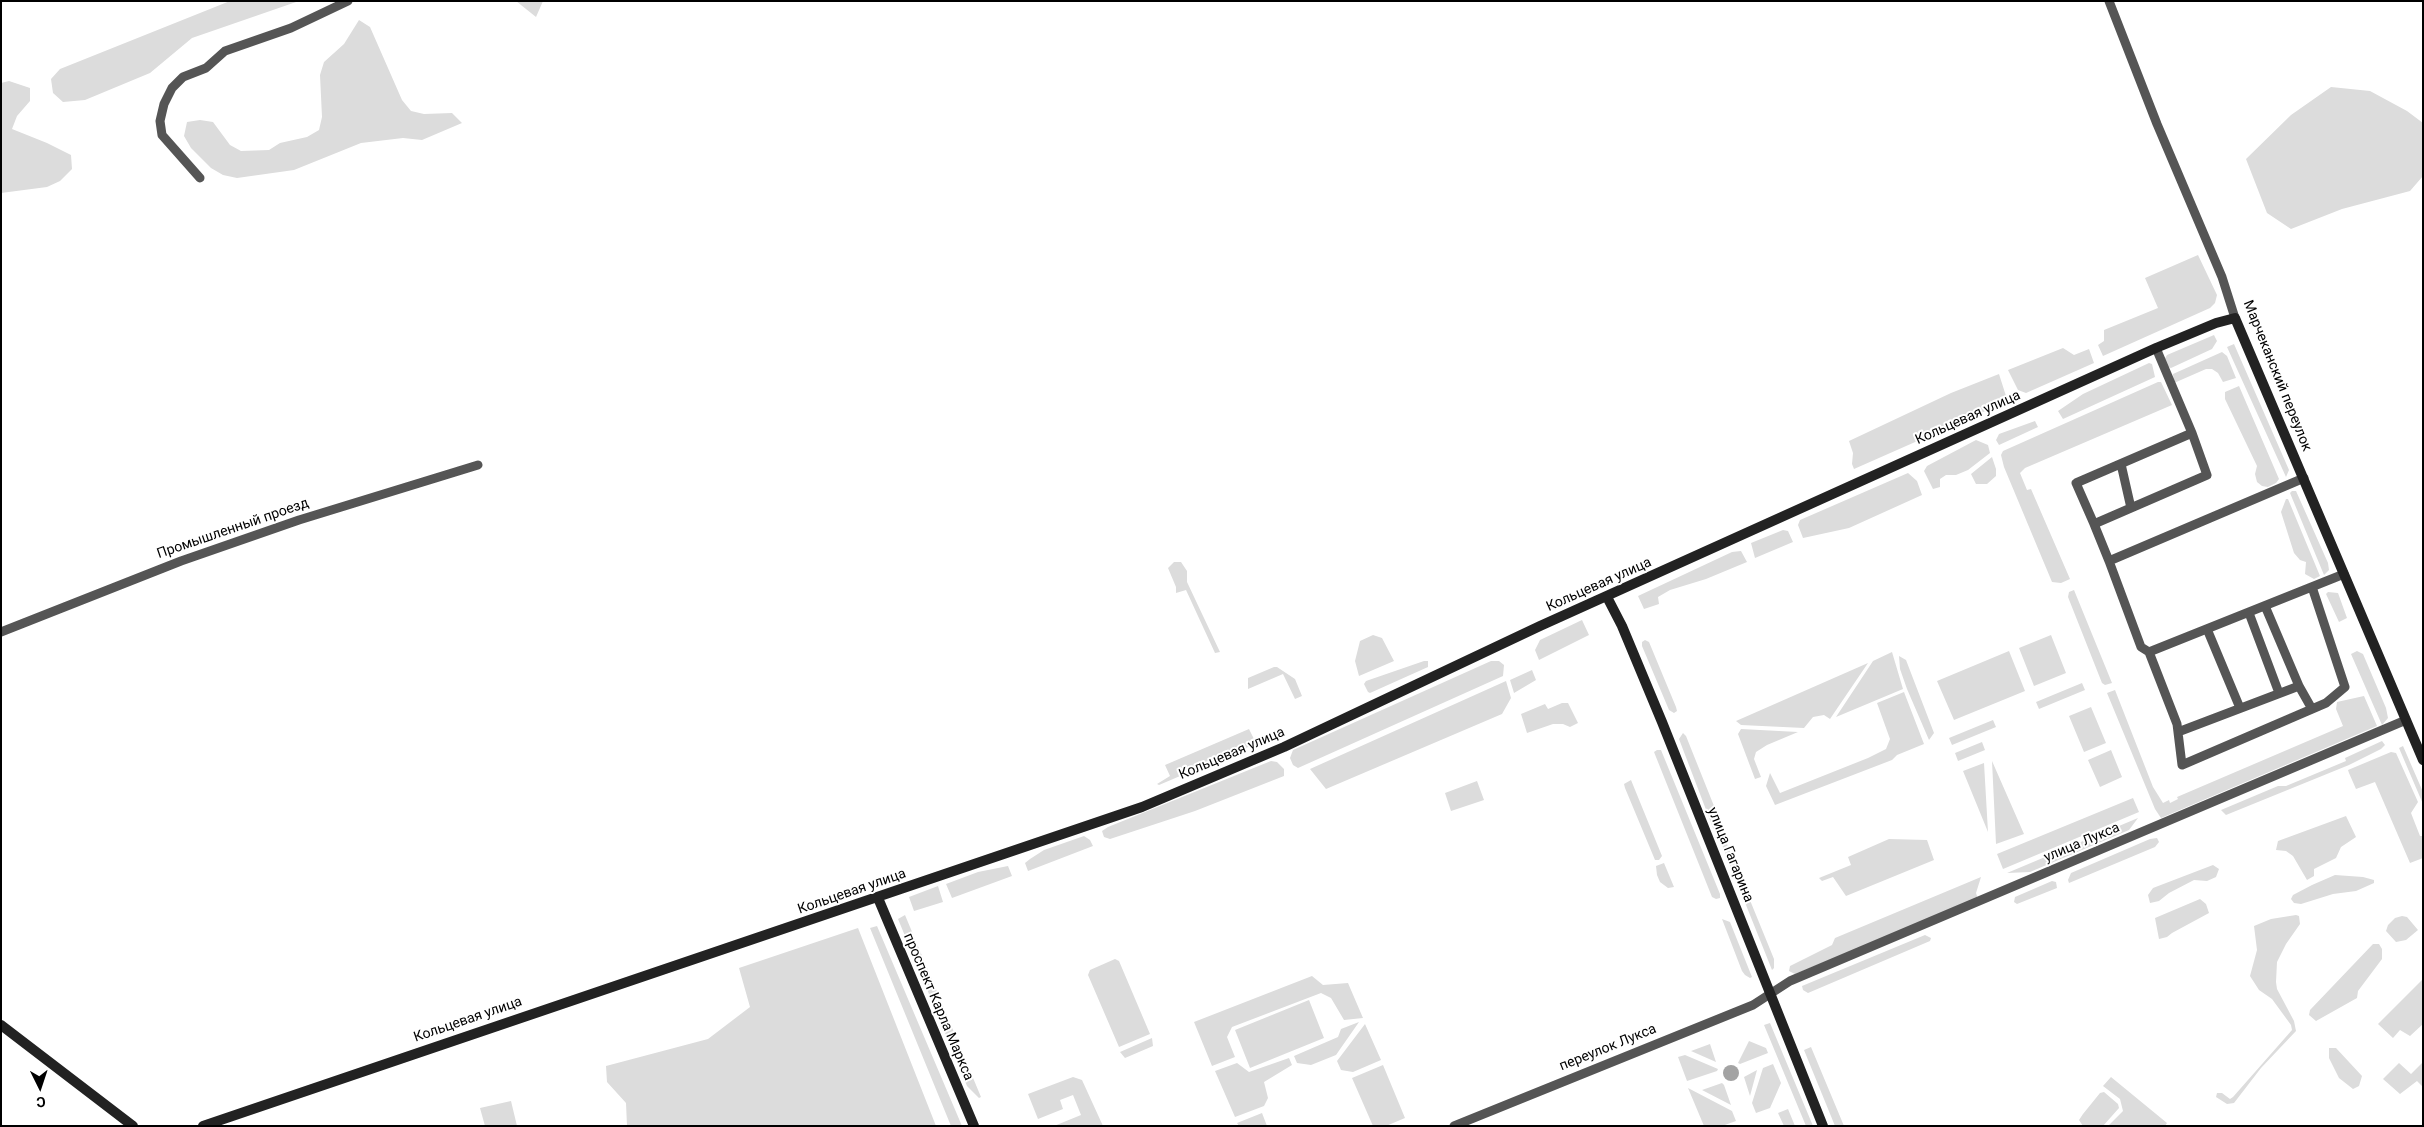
<!DOCTYPE html>
<html>
<head>
<meta charset="utf-8">
<style>
  body { margin:0 }
  #map { position:relative; width:2424px; height:1127px; overflow:hidden; background:#fff; font-family:Roboto,sans-serif }
  canvas { display:block }
  .frame { position:absolute; inset:0; border:2px solid #000; pointer-events:none }
  .north { position:absolute; left:15px; top:1062px; width:50px; height:50px; -webkit-text-stroke:4px #fff; paint-order:stroke; rotate:176deg; font-size:14px; font-weight:700; line-height:20px; text-align:center; color:#000 }
  .north::after { content:''; display:block; margin:auto; width:18px; height:22px; background:#000; clip-path:polygon(50% 0,100% 100%,50% 72%,0 100%) }
</style>
</head>
<body>
<div id="map">
<canvas width="2424" height="1127"></canvas>
<div class="frame"></div>
<div class="north">С</div>
</div>
<script>
const ctx = document.querySelector('canvas').getContext('2d');
ctx.lineJoin = 'round';
function fillPath(path, color) {
  ctx.fillStyle = color;
  ctx.fill(path, 'evenodd');
}
function poly(rows) {
  const path = new Path2D();
  for (const r of rows) {
    if (r.length === 3) {
      path.moveTo(r[0] + r[2], r[1]);
      path.arc(r[0], r[1], r[2], 0, 2 * Math.PI);
      continue;
    }
    path.moveTo(r[0], r[1]);
    for (let i = 2; i < r.length; i += 2) path.lineTo(r[i], r[i + 1]);
  }
  return path;
}
function trace(path, color, width, dash) {
  ctx.strokeStyle = color;
  ctx.lineWidth = width;
  ctx.lineCap = dash ? 'butt' : 'round';
  ctx.setLineDash(dash || []);
  ctx.stroke(path);
}
function label(font, color, halo, rows, align = 'center') {
  ctx.font = font + ' Roboto,sans-serif';
  ctx.lineWidth = 4;
  ctx.setLineDash([]);
  ctx.textBaseline = 'middle';
  ctx.strokeStyle = halo;
  ctx.fillStyle = color;
  for (const [text, x, y, turn = 0] of rows) {
    ctx.save();
    ctx.translate(x, y);
    ctx.rotate((+turn || 0) * Math.PI / 180);
    ctx.textAlign = isNaN(turn) ? turn : align;
    if (halo) ctx.strokeText(text, 0, 0);
    ctx.fillText(text, 0, 0);
    ctx.restore();
  }
}
const green = poly([
  [230,1,299,1,192,38,150,73,85,100,63,102,53,93,51,79,60,69],
  [516,1,543,1,536,17],
  [359,20,370,27,402,100,411,111,424,114,452,113,462,123,422,140,403,138,361,143,294,170,237,178,223,175,211,168,191,148,184,136,187,122,200,120,213,122,230,145,241,151,269,150,280,143,307,137,319,130,322,117,320,75,324,62,344,44],
  [9,81,30,88,30,101,17,116,12,129,47,143,71,155,72,169,60,181,47,187,1,193,1,83],
  [2331,87,2370,91,2407,111,2423,123,2423,176,2410,191,2342,209,2291,229,2267,213,2246,159,2291,115],
  [2198,255,2217,295,2215,303,2210,308,2103,356,2098,345,2104,341,2104,330,2158,308,2145,278],
  [2214,335,2217,341,2212,349,2171,368,2168,367,2164,360,2167,355],
  [2234,344,2289,470,2286,477,2227,347],
  [2063,348,2074,355,2089,349,2094,363,2026,393,2018,390,2008,370],
  [2222,352,2227,356,2236,378,2223,382,2218,373,2212,369,2206,369,2174,383,2173,374],
  [2149,363,2152,364,2155,377,2063,419,2058,411,2083,394],
  [1999,374,2006,396,1999,405,1854,469,1852,464,1853,453,1849,441,1951,393],
  [2158,382,2161,382,2172,405,2025,468,2020,473,2027,490,2031,489,2070,579,2061,583,2052,582,2004,467,2001,455,2003,451],
  [2239,386,2279,479,2276,483,2268,487,2262,486,2257,482,2255,474,2257,466,2225,399,2225,392],
  [2035,421,2038,427,1999,445,1996,440,1999,434],
  [1976,440,1988,445,1990,453,1968,470,1956,475,1946,475,1940,479,1940,487,1933,489,1924,471,1927,466],
  [1992,457,1996,469,1996,476,1987,484,1976,484,1971,474],
  [1908,473,1917,481,1922,495,1849,528,1803,538,1798,525,1800,520],
  [2292,491,2296,491,2328,563,2329,570,2324,575,2290,493],
  [2286,499,2288,499,2320,576,2314,579,2305,574,2306,562,2300,560,2294,553,2281,512],
  [1783,530,1788,531,1793,542,1755,558,1751,543],
  [1741,551,1747,562,1706,579,1670,590,1658,597,1659,604,1644,609,1638,596,1732,552],
  [1174,562,1181,562,1187,571,1187,582,1220,652,1215,653,1186,590,1176,593,1176,587,1168,568],
  [2074,590,2112,683,2105,685,2102,683,2068,597,2069,592],
  [2328,592,2338,593,2347,618,2339,622,2326,594],
  [1582,620,1589,635,1539,660,1535,650,1540,640],
  [1373,635,1382,638,1394,661,1359,676,1355,661,1360,641],
  [2051,635,2066,673,2034,686,2019,648],
  [1645,640,1649,642,1676,707,1677,711,1674,713,1669,710,1642,646,1642,642],
  [2009,651,2025,691,1954,720,1937,681],
  [2357,651,2363,654,2386,708,2388,718,2382,725,2351,654],
  [1892,652,1903,689,1836,717,1873,661],
  [1899,656,1906,660,1934,733,1929,740,1907,689,1900,669],
  [1424,661,1428,661,1428,667,1370,693,1368,692,1364,684,1366,681],
  [1491,661,1499,661,1504,665,1503,676,1298,768,1293,765,1290,758,1293,750],
  [1868,663,1830,719,1824,715,1813,717,1804,728,1741,725,1736,721],
  [1274,667,1277,667,1295,679,1302,696,1295,699,1283,674,1248,689,1248,678],
  [1532,670,1536,680,1514,693,1510,680],
  [1506,681,1511,698,1502,714,1326,789,1310,769],
  [2082,683,2085,690,2039,709,2036,702],
  [2115,690,2153,787,2163,803,2169,800,2170,803,2178,799,2177,797,2343,726,2336,709,2337,702,2364,696,2377,726,2161,818,2155,809,2107,693],
  [1904,692,1924,744,1897,755,1892,760,1775,805,1766,786,1770,773,1780,793,1868,758,1886,749,1890,739,1877,703],
  [1562,703,1568,703,1578,723,1570,727,1563,724,1553,724,1527,733,1521,714,1545,704,1548,709],
  [2091,707,2106,743,2084,752,2069,716],
  [1993,720,1996,727,1952,745,1949,738],
  [1249,729,1256,743,1253,745,1159,785,1157,784,1170,776,1165,765],
  [1741,729,1798,732,1767,745,1756,752,1754,759,1761,777,1755,779,1738,734],
  [1683,733,1686,736,1722,826,1721,830,1716,831,1713,828,1679,739],
  [2382,741,2385,745,2381,749,2349,765,2226,815,2221,810,2278,786,2286,786,2346,761,2345,758],
  [1982,742,1985,750,1958,761,1955,753],
  [2403,746,2423,792,2423,804,2399,748],
  [1657,750,1661,750,1720,894,1720,898,1716,899,1712,897,1654,752],
  [2111,750,2122,777,2100,787,2088,760],
  [2391,752,2396,753,2418,802,2411,813,2420,836,2423,836,2423,858,2410,863,2375,782,2356,789,2349,773,2348,770],
  [1271,761,1277,762,1284,769,1284,776,1195,811,1110,839,1104,837,1102,831,1108,827],
  [1992,761,2024,834,1996,844],
  [1984,763,1988,832,1963,771],
  [1631,780,1662,856,1659,860,1655,860,1625,788,1624,784],
  [1477,781,1484,800,1451,811,1445,793],
  [2133,798,2139,812,2003,869,1997,854],
  [2346,816,2356,837,2341,847,2336,858,2314,869,2314,876,2307,880,2293,856,2286,851,2276,850,2278,841],
  [2138,818,2129,830,2030,872,2007,873],
  [1084,836,1090,840,1093,846,1028,871,1025,863,1030,859,1044,850],
  [2157,838,2159,842,2155,847,2069,883,2068,880,2071,873,2150,839],
  [1725,839,1774,959,1774,968,1772,970,1722,845],
  [1889,839,1927,840,1934,860,1846,896,1833,877,1822,881,1819,878,1851,865,1848,857],
  [1664,863,1674,887,1668,888,1660,882,1657,875,1656,866],
  [2213,865,2219,869,2216,877,2207,881,2194,880,2169,893,2159,901,2150,903,2148,895,2153,888],
  [1008,866,1012,876,952,898,946,884,978,872],
  [2335,875,2363,877,2374,880,2374,883,2356,891,2333,894,2301,904,2294,903,2291,899,2293,895,2312,885],
  [1981,877,1976,893,1978,899,1795,974,1789,971,1790,966,1832,945,1835,938],
  [2052,881,2056,882,2057,888,2017,904,2014,902,2015,897],
  [938,886,943,902,914,911,909,897],
  [2200,899,2206,904,2209,913,2172,933,2167,937,2159,939,2155,918],
  [905,915,981,1097,979,1098,967,1086,898,919],
  [2296,915,2299,916,2300,924,2286,944,2277,962,2276,982,2277,989,2294,1021,2296,1031,2261,1068,2234,1103,2227,1104,2216,1097,2217,1093,2222,1093,2230,1099,2233,1097,2292,1030,2291,1025,2272,999,2259,990,2250,976,2257,950,2254,926,2271,919],
  [2402,916,2407,917,2418,930,2406,940,2396,942,2386,931,2388,925,2395,918],
  [1722,919,1730,922,1752,977,1750,978,1745,975,1742,971],
  [877,926,962,1126,951,1126,870,928],
  [858,928,936,1126,627,1126,626,1103,607,1082,606,1066,708,1039,750,1007,739,968],
  [1925,935,1931,938,1930,941,1808,993,1803,990,1802,986],
  [2373,944,2379,944,2382,949,2382,959,2358,991,2357,998,2316,1021,2309,1015,2310,1010],
  [1115,959,1119,961,1150,1034,1119,1047,1088,975,1090,970],
  [1312,976,1323,985,1348,983,1363,1018,1344,1020,1331,998,1321,993,1232,1027,1227,1037,1235,1057,1212,1066,1194,1022],
  [2423,979,2423,1024,2410,1036,2400,1030,2393,1038,2378,1024],
  [1309,1000,1324,1038,1250,1068,1235,1030],
  [1359,1022,1336,1055,1311,1065,1297,1063,1294,1056,1338,1037,1341,1029],
  [1770,1023,1813,1126,1806,1126,1764,1025],
  [1365,1024,1381,1060,1353,1072,1341,1070,1337,1061],
  [1152,1038,1153,1046,1125,1058,1120,1052],
  [1749,1041,1766,1048,1768,1053,1740,1064,1738,1063],
  [1710,1044,1716,1062,1691,1051],
  [1811,1047,1844,1126,1835,1126,1804,1050],
  [2329,1048,2336,1048,2362,1076,2359,1086,2353,1089,2339,1078,2329,1058],
  [1685,1055,1718,1069,1717,1071,1687,1081,1678,1057],
  [1289,1058,1292,1065,1264,1082,1268,1098,1264,1106,1235,1117,1215,1071,1237,1063,1249,1072],
  [2423,1062,2423,1087,2417,1081,2400,1094,2383,1079,2399,1063,2411,1074],
  [1773,1064,1781,1083,1770,1108,1756,1113,1752,1103,1763,1068],
  [1383,1065,1405,1118,1386,1126,1373,1126,1352,1078],
  [1757,1070,1750,1096,1744,1077],
  [1073,1077,1082,1080,1103,1126,1054,1126,1081,1115,1073,1095,1060,1100,1063,1109,1038,1119,1028,1094],
  [2111,1077,2167,1123,2165,1126,2108,1126,2123,1111,2120,1099,2103,1086],
  [1722,1083,1724,1085,1731,1105,1702,1090],
  [1688,1088,1732,1111,1736,1121,1722,1126,1704,1126],
  [2104,1092,2118,1104,2119,1108,2103,1126,2083,1126,2079,1120,2083,1114,2100,1093],
  [511,1101,517,1126,485,1126,480,1108],
  [1788,1109,1795,1126,1784,1126,1778,1113],
  [1262,1113,1267,1126,1239,1126,1237,1123]
]);
const water = poly([
  [1731,1073,8]
]);
const street = poly([
  [2109,1,2157,124,2222,277,2235,318],
  [200,178,162,135,160,121,164,104,172,88,183,77,206,68,225,51,291,28,348,1],
  [2156,348,2192,433,2207,475,2094,524,2076,483,2192,433],
  [2121,464,2131,508],
  [2094,524,2109,561,2304,478],
  [2109,561,2141,647,2149,652,2344,574],
  [2265,606,2299,686],
  [2249,613,2279,693],
  [2207,629,2240,708],
  [1,632,181,561,299,520,478,465],
  [2149,652,2177,724,2182,765,2326,703,2345,687,2312,587],
  [2178,732,2299,686,2312,709],
  [1454,1126,1753,1005,1790,981,2406,720]
]);
const secondary = poly([
  [1607,597,1622,626,1662,722,1823,1126],
  [878,898,974,1126],
  [1,1025,133,1126],
  [203,1126,1142,807,1284,747,1540,626,2156,348,2216,323,2235,318,2423,760]
]);
const streetNames = [
  ["Марчеканский переулок",2277,376,68],
  ["Кольцевая улица",1968,418,-24],
  ["Промышленный проезд",233,529,-19],
  ["Кольцевая улица",1599,585,-24],
  ["Кольцевая улица",1232,754,-23],
  ["улица Лукса",2082,843,-23],
  ["улица Гагарина",1730,855,68],
  ["Кольцевая улица",852,892,-19],
  ["проспект Карла Маркса",938,1007,67],
  ["Кольцевая улица",468,1020,-19],
  ["переулок Лукса",1608,1048,-22]
];
fillPath(green, '#dcdcdc');
fillPath(water, '#a3a3a3');
trace(street, '#555', 9);
trace(secondary, '#222', 10);
label('14px', '#000', '#fff', streetNames);
</script>
</body>
</html>
